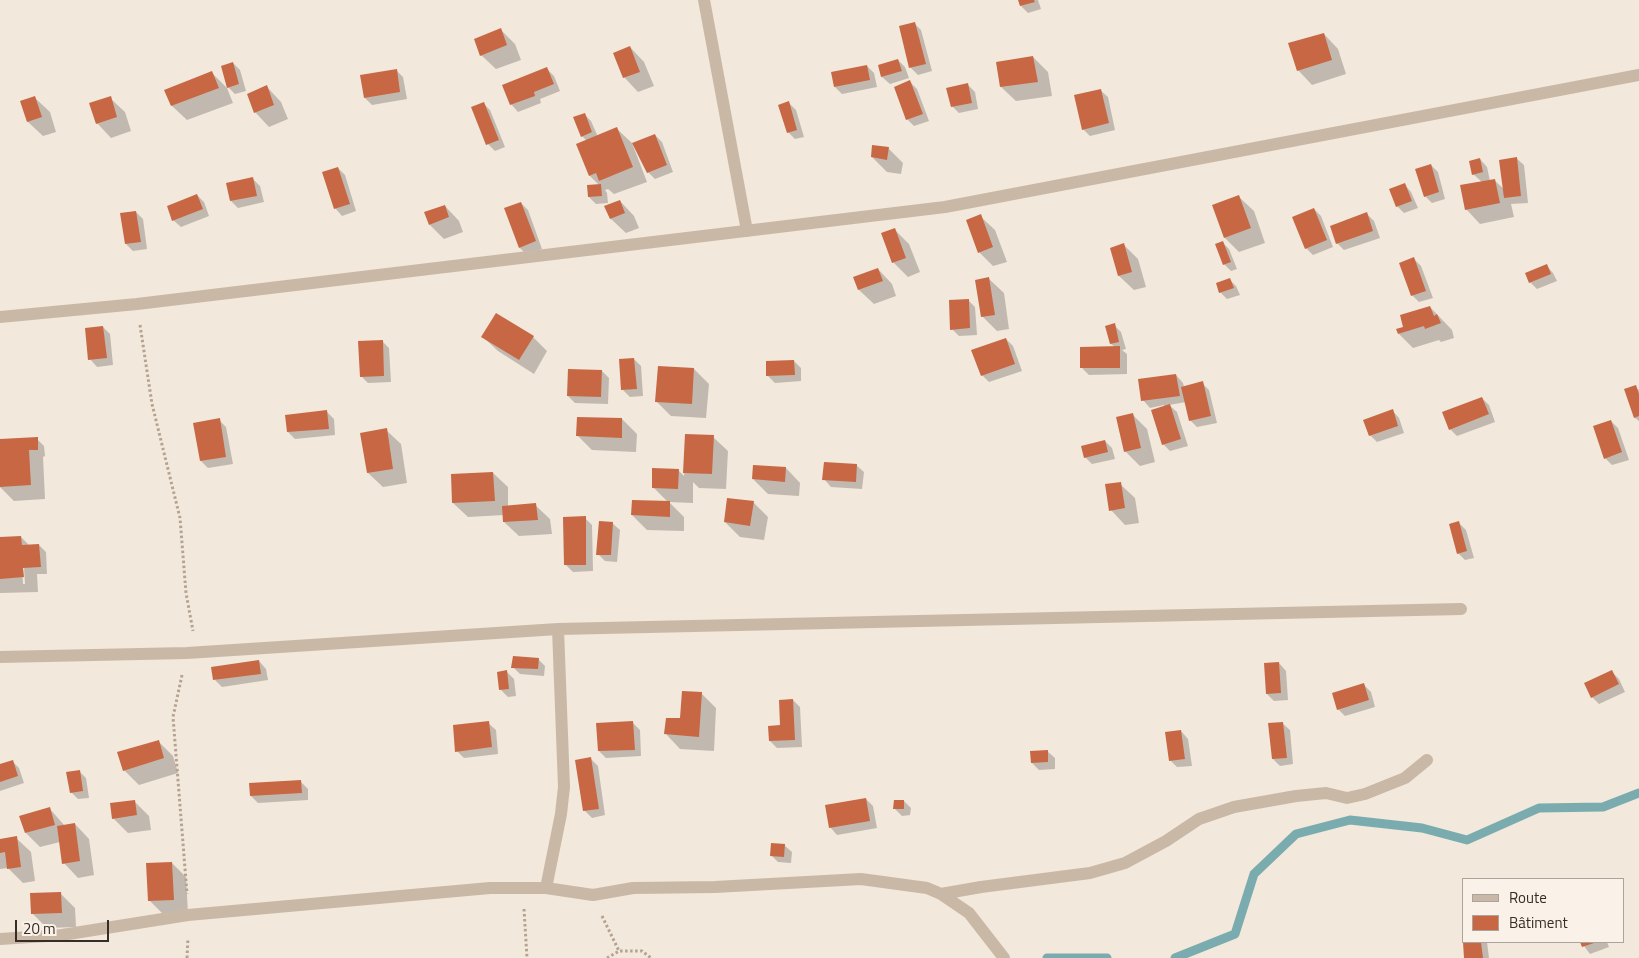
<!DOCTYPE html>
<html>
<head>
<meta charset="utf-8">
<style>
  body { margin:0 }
  #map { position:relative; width:1639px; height:958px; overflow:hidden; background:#f2e8db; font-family:"Titillium Web",sans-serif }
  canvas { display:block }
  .legend { position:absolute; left:1462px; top:878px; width:162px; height:65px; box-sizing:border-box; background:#faf2e8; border:1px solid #aca39b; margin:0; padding:6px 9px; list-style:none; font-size:15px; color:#372d28 }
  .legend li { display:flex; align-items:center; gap:10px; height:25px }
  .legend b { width:25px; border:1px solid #aca39b }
  .scale { position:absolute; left:15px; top:920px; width:94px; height:22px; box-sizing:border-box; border:2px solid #372d28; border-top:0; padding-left:6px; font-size:15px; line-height:18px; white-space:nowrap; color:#372d28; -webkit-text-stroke:4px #faf2e8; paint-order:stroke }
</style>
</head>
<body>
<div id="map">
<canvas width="1639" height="958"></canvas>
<ul class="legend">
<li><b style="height:6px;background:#cab8a7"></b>Route</li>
<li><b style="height:14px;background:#c76744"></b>Bâtiment</li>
</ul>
<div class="scale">20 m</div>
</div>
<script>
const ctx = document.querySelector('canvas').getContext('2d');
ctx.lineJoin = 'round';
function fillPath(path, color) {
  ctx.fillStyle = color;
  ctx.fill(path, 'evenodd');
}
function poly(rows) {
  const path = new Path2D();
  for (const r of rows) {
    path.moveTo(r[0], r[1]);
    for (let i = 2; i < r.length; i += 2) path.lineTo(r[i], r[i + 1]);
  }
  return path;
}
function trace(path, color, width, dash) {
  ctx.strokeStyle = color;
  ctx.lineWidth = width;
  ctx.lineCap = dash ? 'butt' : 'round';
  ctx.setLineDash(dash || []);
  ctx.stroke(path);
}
const shadow = poly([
  [1019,0,1038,0,1041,9,1028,13,1021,6],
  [914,23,921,30,932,71,918,75,911,68,900,27],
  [500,29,515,44,521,60,496,69,481,55],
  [1324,34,1338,49,1346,74,1312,85,1298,70],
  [630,47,644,62,654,86,638,92,624,77],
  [1033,57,1048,72,1052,96,1016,101,1001,87],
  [898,60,905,67,909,78,890,84,882,77,880,66],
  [233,63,240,70,246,91,235,94,228,87],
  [867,66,874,73,877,87,842,94,835,87],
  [547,69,554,76,560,91,540,99,541,103,518,112,511,104],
  [396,70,403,77,407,99,372,105,365,98],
  [212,73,227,88,233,103,187,120,172,106,166,90],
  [910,82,917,89,929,121,914,126,907,119],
  [967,84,975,92,978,109,959,113,952,106],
  [267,87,281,102,288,119,269,127,255,112],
  [1100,90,1108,97,1115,130,1090,136,1083,129],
  [35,98,50,112,56,132,43,136,28,122,22,102],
  [110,98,125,112,131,131,111,138,97,123],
  [483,103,490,110,505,147,495,151,488,144],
  [789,103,796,110,804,137,795,139,788,132],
  [584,114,591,121,598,137,617,129,632,143,647,182,614,194,608,189,605,190,607,193,608,203,596,204,589,197,600,186,590,176,587,141,582,136],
  [655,135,662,142,673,172,655,179,648,172],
  [888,148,903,163,901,174,887,172,872,157],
  [1516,158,1524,165,1528,203,1511,204,1514,217,1480,224,1466,209,1482,182,1473,174,1480,159,1487,167,1490,181,1494,180,1505,190],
  [1431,165,1438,172,1445,199,1432,203,1425,196],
  [338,168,345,175,356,211,342,216,335,208],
  [253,179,260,186,264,202,238,208,231,201],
  [1404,184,1411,192,1418,208,1404,213,1397,206],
  [197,195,204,202,209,216,181,227,173,220],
  [1239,197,1254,211,1265,243,1239,252,1225,238],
  [620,201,634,216,639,228,626,233,611,219,606,207],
  [521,203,528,210,542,249,527,255,520,248,505,209],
  [445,206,459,221,463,232,444,239,430,225],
  [1314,209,1321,216,1333,247,1313,255,1306,248],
  [136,212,143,219,147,249,133,251,126,244],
  [1367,214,1374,221,1380,238,1344,250,1337,243],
  [980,216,995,230,1007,262,993,266,979,252],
  [894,229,909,244,920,272,908,277,893,262],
  [1222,242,1229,249,1237,269,1231,271,1224,264],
  [1124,245,1138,259,1146,287,1134,290,1119,276,1111,248],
  [1414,259,1421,266,1433,298,1419,302,1412,295],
  [1546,265,1553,273,1557,281,1537,289,1530,282],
  [878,269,892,284,896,296,874,304,859,290,854,278],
  [989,279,1004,293,1009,329,997,331,982,316],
  [1229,279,1236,286,1240,295,1227,299,1220,292],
  [968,300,975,307,977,335,959,336,952,329],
  [1430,307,1452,330,1454,338,1441,342,1439,340,1413,348,1399,334],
  [1114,325,1121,332,1126,349,1122,350,1127,354,1127,374,1089,375,1082,368,1115,347,1111,344],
  [103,327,110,334,113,365,97,367,90,359],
  [483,337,533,337,547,351,534,374,498,351],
  [1006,339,1013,346,1022,371,989,382,982,375],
  [382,341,389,348,391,382,368,383,361,376],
  [634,359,641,366,643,396,630,397,623,390],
  [794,361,801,368,801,381,775,383,768,376],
  [659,368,694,369,709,384,706,418,671,416,657,402],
  [602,371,609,378,608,404,575,403,568,396],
  [1176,375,1183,383,1184,387,1202,383,1209,390,1217,423,1197,427,1190,420,1186,402,1169,405,1177,412,1188,446,1170,451,1163,444,1164,405,1150,408,1143,400],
  [1635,387,1639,390,1639,421,1635,418],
  [1482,398,1489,405,1495,422,1457,436,1450,429],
  [1392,410,1399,418,1404,433,1377,442,1370,435],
  [327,412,334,419,335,435,295,439,288,432],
  [1133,415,1147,429,1155,462,1140,466,1125,451],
  [622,419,637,434,636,452,592,450,578,436],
  [219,420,226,427,233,464,208,468,201,461],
  [1611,421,1618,428,1629,460,1612,465,1605,458],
  [386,430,401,444,407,483,383,487,368,473],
  [687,435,713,437,728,451,726,489,699,488,693,482,693,503,669,502,684,517,684,531,647,530,632,515,668,502,653,487,678,470,684,476],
  [37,439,44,446,45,456,43,457,45,499,14,501,0,487,0,440],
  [1105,441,1112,448,1115,459,1092,464,1085,457],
  [856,465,864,472,862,489,831,487,824,479],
  [786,468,800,483,799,496,768,494,753,479],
  [493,473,508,487,508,507,535,505,550,519,552,534,519,536,504,522,504,515,468,517,453,503],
  [1120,484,1135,498,1139,523,1125,525,1111,510],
  [753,502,768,517,764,540,740,537,725,522],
  [585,518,592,525,593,571,573,572,566,565],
  [612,523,620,530,617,562,605,561,598,554],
  [1459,523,1466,530,1474,558,1465,560,1458,553],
  [21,537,30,546,39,545,46,552,47,574,37,574,38,592,0,593,0,538],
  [22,564,24,567,25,584,23,584],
  [538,659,545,666,544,676,520,674,513,667],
  [259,661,266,669,268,680,222,687,215,680],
  [1279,663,1286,671,1288,700,1274,701,1267,694],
  [507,672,514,679,516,696,508,697,501,690,499,673],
  [1612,672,1619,679,1625,692,1599,704,1592,697],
  [1363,684,1371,692,1375,707,1345,716,1338,709],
  [702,694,716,708,714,751,680,749,666,734,682,720],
  [793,700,800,707,802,747,777,748,770,741,782,727],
  [488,723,496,730,498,754,464,758,457,751],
  [633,723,640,730,641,756,606,758,599,751],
  [1282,723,1290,730,1293,764,1280,766,1273,759],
  [1181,731,1188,739,1192,766,1177,767,1170,760],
  [158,741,173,756,178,773,139,785,124,770],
  [1047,751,1055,758,1055,769,1039,770,1032,763],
  [591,759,598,766,605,815,592,818,584,810],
  [12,761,19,768,24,783,0,791,0,765],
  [79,771,86,778,89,798,78,799,71,792],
  [301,782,308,789,308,800,258,803,251,796],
  [866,799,873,806,877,828,837,835,830,827],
  [904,801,911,808,910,815,902,816,895,809],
  [135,802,149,816,151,830,128,833,113,818],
  [49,808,65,826,75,824,89,839,94,875,78,878,64,863,60,842,40,847,26,833],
  [16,838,31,852,35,881,23,883,8,868,0,869,0,840],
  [784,845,792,852,791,863,778,862,771,855],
  [172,863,186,877,188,914,164,915,150,901],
  [61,894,75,908,76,927,47,928,32,913],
  [1464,942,1487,942,1489,958,1466,958],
  [1581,942,1607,942,1609,947,1590,954]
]);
const stream = poly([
  [1047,958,1107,958],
  [1175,958,1235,934,1254,874,1296,834,1350,820,1422,828,1467,840,1539,808,1603,807,1639,793]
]);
const building = poly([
  [1018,0,1034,0,1035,2,1020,6],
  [915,22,926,64,909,68,899,26],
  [501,28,507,45,480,56,474,39],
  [1324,33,1332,60,1297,71,1288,43],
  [630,46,640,72,623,78,613,53],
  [1033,56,1038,82,1000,87,996,62],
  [898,59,902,71,881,77,878,65],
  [233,62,239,84,227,88,221,66],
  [867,65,870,80,834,87,831,72],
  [547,67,554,84,534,92,535,96,510,105,502,85],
  [397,69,400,92,364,98,360,75],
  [212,71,219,88,171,106,164,90],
  [910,80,923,114,906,120,894,87],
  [968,83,972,103,951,107,946,88],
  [267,85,274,105,254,113,247,94],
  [1101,89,1109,123,1082,130,1074,95],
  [35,96,42,117,27,122,20,101],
  [111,96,117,117,96,124,89,103],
  [789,101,797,130,787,133,778,105],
  [484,102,499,140,486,145,471,107],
  [585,113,592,132,581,137,573,117],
  [617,127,633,167,599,181,596,173,589,176,576,144],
  [655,134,667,165,647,173,632,143],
  [872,145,889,147,887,160,871,157],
  [1517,157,1521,196,1504,198,1499,160],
  [1480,158,1483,172,1472,175,1469,161],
  [1431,164,1439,192,1424,197,1415,169],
  [338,167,350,204,334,209,322,172],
  [253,177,257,196,230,201,226,183],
  [1495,179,1500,203,1465,210,1460,185],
  [1405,183,1412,201,1396,207,1389,189],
  [601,184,602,196,588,197,587,185],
  [197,194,203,209,172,221,167,206],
  [1239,195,1251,228,1224,238,1212,205],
  [620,200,625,213,610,219,604,206],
  [521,202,536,241,519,248,504,208],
  [445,205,449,217,429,225,424,212],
  [1314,208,1327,240,1305,249,1292,217],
  [136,211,141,242,125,244,120,213],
  [1367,212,1373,231,1336,244,1330,226],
  [981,214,993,247,978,253,966,220],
  [895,228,906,258,892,263,881,233],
  [1223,241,1231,262,1223,265,1215,244],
  [1124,243,1132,272,1118,276,1110,248],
  [1414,257,1426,291,1411,296,1399,263],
  [1547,264,1551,274,1529,283,1525,273],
  [878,268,883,281,858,290,853,277],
  [989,277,995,315,981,317,975,280],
  [1230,278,1234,288,1219,293,1216,283],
  [969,299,970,328,950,330,949,300],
  [1430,306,1434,316,1437,314,1441,323,1425,329,1424,326,1398,334,1396,329,1403,327,1400,315],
  [496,313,534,336,519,360,481,337],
  [1115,323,1119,342,1110,344,1105,326],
  [103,326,107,358,88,360,85,328],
  [1006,338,1015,364,981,376,971,350],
  [383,340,384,376,360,377,358,341],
  [1120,346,1120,368,1080,368,1080,347],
  [634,358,637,389,621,390,619,359],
  [794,360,795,375,766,376,766,361],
  [658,366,694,368,692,404,655,402],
  [568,369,602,370,601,397,567,396],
  [1176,374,1180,396,1141,401,1138,379],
  [1203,381,1211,416,1189,421,1181,387],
  [1636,385,1639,394,1639,416,1634,418,1624,389],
  [1482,397,1489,414,1449,430,1442,412],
  [1170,404,1181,439,1162,445,1151,410],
  [1393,409,1398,426,1369,436,1363,420],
  [327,410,329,429,287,432,285,415],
  [1133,413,1141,448,1124,452,1116,417],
  [577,417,622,418,622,438,576,436],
  [220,418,226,457,200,461,193,423],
  [1611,420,1622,452,1604,459,1593,426],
  [387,428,393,469,367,473,360,433],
  [685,434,714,435,712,474,683,473],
  [38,437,38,450,29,450,31,485,0,487,0,439],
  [1105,440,1108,452,1084,458,1081,446],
  [824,462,857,464,856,482,822,480],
  [753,465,786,467,785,482,752,479],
  [652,468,679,469,678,489,652,488],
  [493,472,495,501,452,503,451,474],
  [1121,482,1125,508,1109,511,1105,484],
  [727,498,754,501,750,526,724,522],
  [632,500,670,501,670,517,631,515],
  [536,503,538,520,503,522,502,506],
  [586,516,586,565,564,565,563,517],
  [599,521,613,522,611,555,596,555],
  [1459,521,1467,551,1457,554,1449,524],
  [21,536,22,545,39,544,41,567,23,568,24,577,0,579,0,537],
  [513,656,539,658,538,669,511,668],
  [259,660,261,674,213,680,211,667],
  [1279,662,1281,693,1266,694,1264,663],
  [507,670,509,689,499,690,497,672],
  [1612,670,1619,684,1591,698,1584,683],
  [1364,683,1369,700,1337,710,1332,693],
  [682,691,702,692,699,737,664,734,666,718,680,718],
  [793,699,795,740,769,741,768,726,780,725,779,700],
  [489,721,492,747,455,752,453,725],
  [633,721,635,750,598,751,596,723],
  [1283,722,1287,758,1272,759,1268,723],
  [1181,730,1185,759,1169,761,1165,732],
  [159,740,164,758,123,771,117,752],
  [1048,750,1048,762,1031,763,1030,751],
  [591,757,599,809,583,811,575,760],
  [13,760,18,776,0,782,0,764],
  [80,770,83,791,70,793,66,772],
  [301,780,302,793,250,796,249,783],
  [866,798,870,821,829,828,825,805],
  [135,800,137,815,112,819,110,803],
  [894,800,904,800,904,809,893,809],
  [50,807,55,825,25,833,19,816],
  [75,823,80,861,62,864,57,826],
  [17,836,21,867,7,869,5,852,0,853,0,839],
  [771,843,785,844,784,857,770,856],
  [172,862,174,900,148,901,146,863],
  [61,892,62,913,31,914,30,893],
  [1463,942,1481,942,1483,958,1464,958],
  [1580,942,1597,942,1582,947]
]);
const path = poly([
  [140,325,152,404,180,518,186,593,193,631],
  [182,675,173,717,187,894],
  [524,909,527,958],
  [602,916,619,951],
  [187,958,188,938],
  [607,958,619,951,642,951,651,958]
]);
const minor = poly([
  [704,0,747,231],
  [0,317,137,304,945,207,1639,75],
  [0,657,187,653,558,629,1461,609],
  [546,888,561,814,564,787,558,629],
  [941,894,981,887,1090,873,1125,863,1166,841,1199,819,1234,807,1296,796,1326,793,1347,798,1365,794,1405,778,1427,760],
  [0,939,62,935,188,915,490,888,546,888,593,895,633,888,715,887,861,879,927,888,941,894,969,913,1004,958]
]);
fillPath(shadow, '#0003');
trace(stream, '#7aacaf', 9);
fillPath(building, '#c76744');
trace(path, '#b6a291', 3, [2.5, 2.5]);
trace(minor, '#cab8a7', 12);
</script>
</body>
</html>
